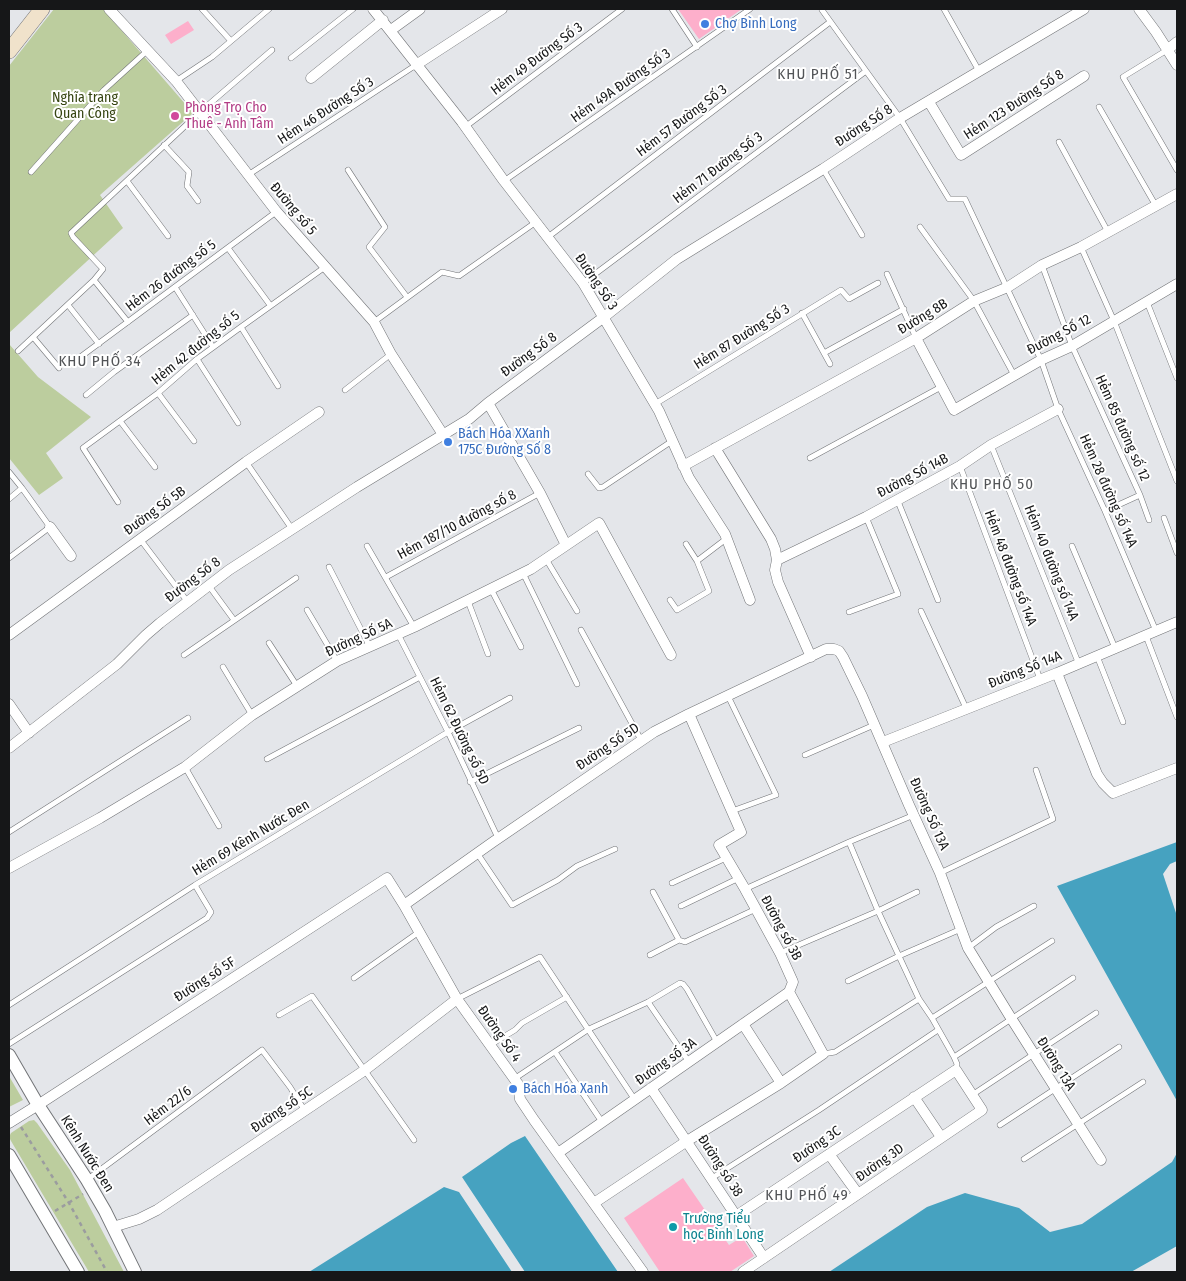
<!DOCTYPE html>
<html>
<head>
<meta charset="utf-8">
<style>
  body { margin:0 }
  #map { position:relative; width:1186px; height:1281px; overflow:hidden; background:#e4e6ea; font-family:"Fira Sans Condensed",sans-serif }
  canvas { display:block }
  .frame { position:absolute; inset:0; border:10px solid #161718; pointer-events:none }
</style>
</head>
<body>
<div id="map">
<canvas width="1186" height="1281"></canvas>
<div class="frame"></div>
</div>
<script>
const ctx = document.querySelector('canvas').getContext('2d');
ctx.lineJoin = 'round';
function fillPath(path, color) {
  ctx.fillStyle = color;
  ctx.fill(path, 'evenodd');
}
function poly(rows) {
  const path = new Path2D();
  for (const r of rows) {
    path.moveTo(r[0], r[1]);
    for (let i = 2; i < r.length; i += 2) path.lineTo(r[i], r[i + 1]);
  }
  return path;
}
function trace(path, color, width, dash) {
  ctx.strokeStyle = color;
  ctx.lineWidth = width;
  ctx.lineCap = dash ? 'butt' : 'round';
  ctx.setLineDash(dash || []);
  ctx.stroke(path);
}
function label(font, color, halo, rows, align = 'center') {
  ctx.font = font + ' "Fira Sans Condensed",sans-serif';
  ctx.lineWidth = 4;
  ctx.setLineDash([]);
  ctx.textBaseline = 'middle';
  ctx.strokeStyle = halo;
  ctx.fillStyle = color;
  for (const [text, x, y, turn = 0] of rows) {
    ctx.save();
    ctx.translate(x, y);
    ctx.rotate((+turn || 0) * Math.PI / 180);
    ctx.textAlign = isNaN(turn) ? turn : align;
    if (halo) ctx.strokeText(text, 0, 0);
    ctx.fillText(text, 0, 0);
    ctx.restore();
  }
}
const green = poly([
  [54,9,103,9,193,113,100,195,123,228,9,333,9,66],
  [9,344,38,377,91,417,46,453,63,478,39,495,9,458],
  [9,1076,23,1100,9,1107],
  [34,1120,37,1123,70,1170,124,1272,89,1272,11,1141,9,1137,11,1133,29,1121]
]);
const water = poly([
  [1177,842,1177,861,1170,864,1163,874,1177,916,1177,1101,1057,886],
  [525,1136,618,1272,525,1272,462,1177,511,1143],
  [1177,1153,1177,1246,1131,1272,829,1272,927,1207,965,1193,1019,1208,1050,1232,1082,1224,1172,1162],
  [444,1187,459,1192,512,1272,309,1272]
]);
const building = poly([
  [678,9,742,9,699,39],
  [188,21,194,30,171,44,165,35],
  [683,1178,729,1245,742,1237,754,1256,730,1272,660,1272,624,1218]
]);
const path = poly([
  [21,1127,69,1203,107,1272],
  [55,1211,83,1194]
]);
const service = poly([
  [202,9,231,41],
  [672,9,697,47],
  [944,9,979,71],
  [822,10,900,118,949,199,965,199,1041,360,1058,409,1105,511,1156,631],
  [1167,50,1123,77,1177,170],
  [291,58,353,9],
  [176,81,212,57,269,9],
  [1099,107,1156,206],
  [465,127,622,9],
  [1059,142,1108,232],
  [164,145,189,172,187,186,198,201],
  [823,169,862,235],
  [348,170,385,227,369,247,407,297],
  [31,172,104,90,148,50],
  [248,175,416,65],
  [127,181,168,236],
  [504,181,750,9],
  [920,227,974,301,1014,375],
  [548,237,830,22],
  [1081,247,1114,321,1177,481],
  [228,248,270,305],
  [1042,265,1072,346,1140,495,1149,520],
  [887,274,916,338],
  [94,280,128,322],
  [583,283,866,71],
  [175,287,213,347],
  [1147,302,1177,378],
  [68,305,99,344],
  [802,313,830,364],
  [374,322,442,272,459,276,536,222],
  [241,327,278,386],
  [33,337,59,368],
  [18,351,94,280,103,269,73,237,71,233,200,112,272,50],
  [824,353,904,309],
  [79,358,276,212],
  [197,359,238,423],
  [345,390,391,354],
  [158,393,194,441],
  [86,395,114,372,193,315],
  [655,404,841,290,849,299,878,283],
  [120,421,155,467],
  [991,445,1078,662],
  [810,458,941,387],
  [246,462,292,529],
  [960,466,1040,679],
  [9,472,22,488],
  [588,474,599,488,603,487,672,441],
  [9,499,22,488,50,527,9,558],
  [897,499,938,600],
  [118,502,83,448,158,393,197,359,241,327,325,267],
  [1105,511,1140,495],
  [1164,518,1177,553],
  [140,539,187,601],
  [686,544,697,561],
  [367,546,414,627],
  [1072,546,1115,648],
  [546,559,577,611],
  [329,567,370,647],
  [523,573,577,684],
  [386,577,540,493],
  [209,586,234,620],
  [491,589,521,647],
  [670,600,677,610,709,591,697,561,726,539],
  [468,601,488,654],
  [307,610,337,661],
  [921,611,966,708],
  [849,612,898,594,866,517],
  [581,630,641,740],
  [398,634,448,732,498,838],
  [1146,636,1177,717],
  [269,643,297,686],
  [184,655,296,578],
  [1097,656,1123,722],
  [223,667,252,715],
  [728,696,776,795,732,811],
  [805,755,874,725],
  [267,759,420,677],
  [185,767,219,826],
  [470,782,579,728],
  [9,832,188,718],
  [849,842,878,911,919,999,932,1018,954,1057,957,1064,956,1070],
  [477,853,512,905,558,880,577,866,615,849],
  [940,873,1053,819,1036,770],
  [672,883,726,858],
  [745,889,849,842,914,815],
  [653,892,679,940],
  [681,906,739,878],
  [968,948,996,927,1034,906],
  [780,953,878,911,917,892],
  [650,955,679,940,685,942,756,909],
  [354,978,419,932],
  [848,981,899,956,961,929],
  [457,999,540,957,635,1100],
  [648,1002,689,1062],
  [9,1005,195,885,448,732,510,698],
  [279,1015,312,996,414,1140],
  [932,1018,1052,941],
  [9,1044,207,918,211,912,195,885],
  [490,1045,515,1030,522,1023,567,997],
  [555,1052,602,1122],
  [823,1054,835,1052,919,999],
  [954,1057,1073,978],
  [514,1079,589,1029,648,1002,680,983,683,984,687,989,717,1042],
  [972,1095,1096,1013],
  [1000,1125,1119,1047],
  [1024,1159,1143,1082],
  [712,1178,819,1110,938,1030],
  [88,1179,262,1050,290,1087,305,1111]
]);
const minor = poly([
  [109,9,176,81,276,211,374,322,391,354,444,436],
  [373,9,462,122,504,181,583,283,659,411,689,478,725,534,750,600],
  [1139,9,1156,32,1177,65],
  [391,30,420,9],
  [1167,50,1177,42],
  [416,65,502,9],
  [311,78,383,20],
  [929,102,961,155,1084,76],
  [916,338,954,410,1041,360,1072,346,1177,284],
  [488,403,540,493,566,545],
  [715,448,771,539,775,549,777,560,775,570,778,582,811,657],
  [683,466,916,338,974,301,1008,287,1042,265,1081,247,1177,194],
  [50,527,71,556],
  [777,560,866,517,960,466,991,445,1058,409],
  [9,635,246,462,319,412],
  [1057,673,1097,774,1103,783,1113,793,1177,768],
  [9,704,29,733],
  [689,714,741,832,719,845,745,889,780,953,793,982,789,992],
  [883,742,1057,673,1177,622],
  [9,748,117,664,146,635,160,623,229,570,357,487,469,419,488,403,604,317,677,259,823,169,900,118,1084,9],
  [9,868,100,818,185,767,252,715,337,661,414,627,531,569,599,523,671,655],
  [404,905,493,842,654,732,689,714,826,649,834,649,839,651,843,657,862,696,909,805,940,873,968,948,1011,1018,1101,1160],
  [743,1024,781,1083],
  [651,1088,764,1258],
  [914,1097,941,1137],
  [9,1123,38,1105,387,878,404,905,457,999,518,1084,520,1099,534,1120,643,1272],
  [558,1153,789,992],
  [829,1154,858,1194],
  [594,1203,687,1141,781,1083,823,1054,789,992],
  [736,1216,956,1070,982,1110,743,1272],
  [113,1227,139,1219,157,1210,365,1070,457,999]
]);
const tertiary = poly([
  [9,1055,38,1105,87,1180,105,1211,135,1272],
  [9,1155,78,1272]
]);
const secondary = poly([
  [9,51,42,9]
]);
const markers = [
  [705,24,5,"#3f7fe0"],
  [175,116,5,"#d1479c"],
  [448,442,5,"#3f7fe0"],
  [513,1089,5,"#3f7fe0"],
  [673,1227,5,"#0f9aa8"]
];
const shopNames = [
  ["Chợ Bình Long",715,24],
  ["Bách Hóa XXanh",458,434],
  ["175C Đường Số 8",458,450],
  ["Bách Hóa Xanh",523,1089]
];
const streetNames = [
  ["Hẻm 49 Đường Số 3",537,59,-37],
  ["Hẻm 49A Đường Số 3",621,86,-35],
  ["Hẻm 123 Đường Số 8",1014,105,-33],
  ["Hẻm 46 Đường Số 3",326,111,-33],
  ["Hẻm 57 Đường Số 3",682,121,-37],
  ["Đường Số 8",864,126,-33],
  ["Hẻm 71 Đường Số 3",718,168,-37],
  ["Đường số 5",293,209,50],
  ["Hẻm 26 đường số 5",171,276,-37],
  ["Đường Số 3",596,282,56],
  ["Đường 8B",923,317,-31],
  ["Đường Số 12",1059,335,-28],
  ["Hẻm 87 Đường Số 3",742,337,-32],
  ["Hẻm 42 đường số 5",196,348,-39],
  ["Đường Số 8",529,355,-36],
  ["Hẻm 85 đường số 12",1122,428,66],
  ["Đường Số 14B",913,476,-28],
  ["Hẻm 28 đường số 14A",1108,491,66],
  ["Đường Số 5B",155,511,-36],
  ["Hẻm 187/10 đường số 8",457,525,-28],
  ["Hẻm 40 đường số 14A",1051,563,68],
  ["Hẻm 48 đường số 14A",1010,568,69],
  ["Đường Số 8",193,580,-37],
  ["Đường Số 5A",359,638,-25],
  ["Đường Số 14A",1025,670,-22],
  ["Hẻm 62 Đường số 5D",459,731,64],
  ["Đường Số 5D",608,747,-34],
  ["Đường Số 13A",929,814,66],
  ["Hẻm 69 Kênh Nước Đen",251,838,-31],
  ["Đường số 3B",781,928,62],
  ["Đường số 5F",205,980,-33],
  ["Đường Số 4",499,1034,55],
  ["Đường số 3A",666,1062,-35],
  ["Đường 13A",1056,1064,58],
  ["Hẻm 22/6",168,1106,-37],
  ["Đường số 5C",282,1110,-34],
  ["Đường 3C",817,1145,-34],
  ["Kênh Nước Đen",87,1154,58],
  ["Đường 3D",880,1163,-35],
  ["Đường số 38",720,1166,57]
];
const parkNames = [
  ["Nghĩa trang",85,98],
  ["Quan Công",85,114]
];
const hotelNames = [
  ["Phòng Trọ Cho",185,108],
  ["Thuê - Anh Tâm",185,124]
];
const cultureNames = [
  ["Trường Tiểu",683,1219],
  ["học Bình Long",683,1235]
];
const neighbourhoodNames = [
  ["KHU PHỐ 51",818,75],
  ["KHU PHỐ 34",100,362],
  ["KHU PHỐ 50",992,485],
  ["KHU PHỐ 49",807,1196]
];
fillPath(green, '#bccd9e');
fillPath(water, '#46a2c0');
fillPath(building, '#fdafcb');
trace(service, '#727477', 6);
trace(minor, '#727477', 11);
trace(tertiary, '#727477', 14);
trace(secondary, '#727477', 16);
trace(path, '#9b9c9f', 2.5, [4, 4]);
trace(service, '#fff', 5);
trace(minor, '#fff', 10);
trace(tertiary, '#fff', 12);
trace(secondary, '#f0e2cb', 15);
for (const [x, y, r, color] of markers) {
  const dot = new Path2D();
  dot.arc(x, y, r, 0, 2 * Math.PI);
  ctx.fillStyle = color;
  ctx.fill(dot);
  trace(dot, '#fff', 2);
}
label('14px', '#366cbe', '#fff', shopNames, 'left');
label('14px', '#161718', '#fff', streetNames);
label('14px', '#354411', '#fff', parkNames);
label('14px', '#b23c85', '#fff', hotelNames, 'left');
label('14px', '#0d838f', '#fff', cultureNames, 'left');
ctx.letterSpacing = '1px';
label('15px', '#525457', '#fff', neighbourhoodNames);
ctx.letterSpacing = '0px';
</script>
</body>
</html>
